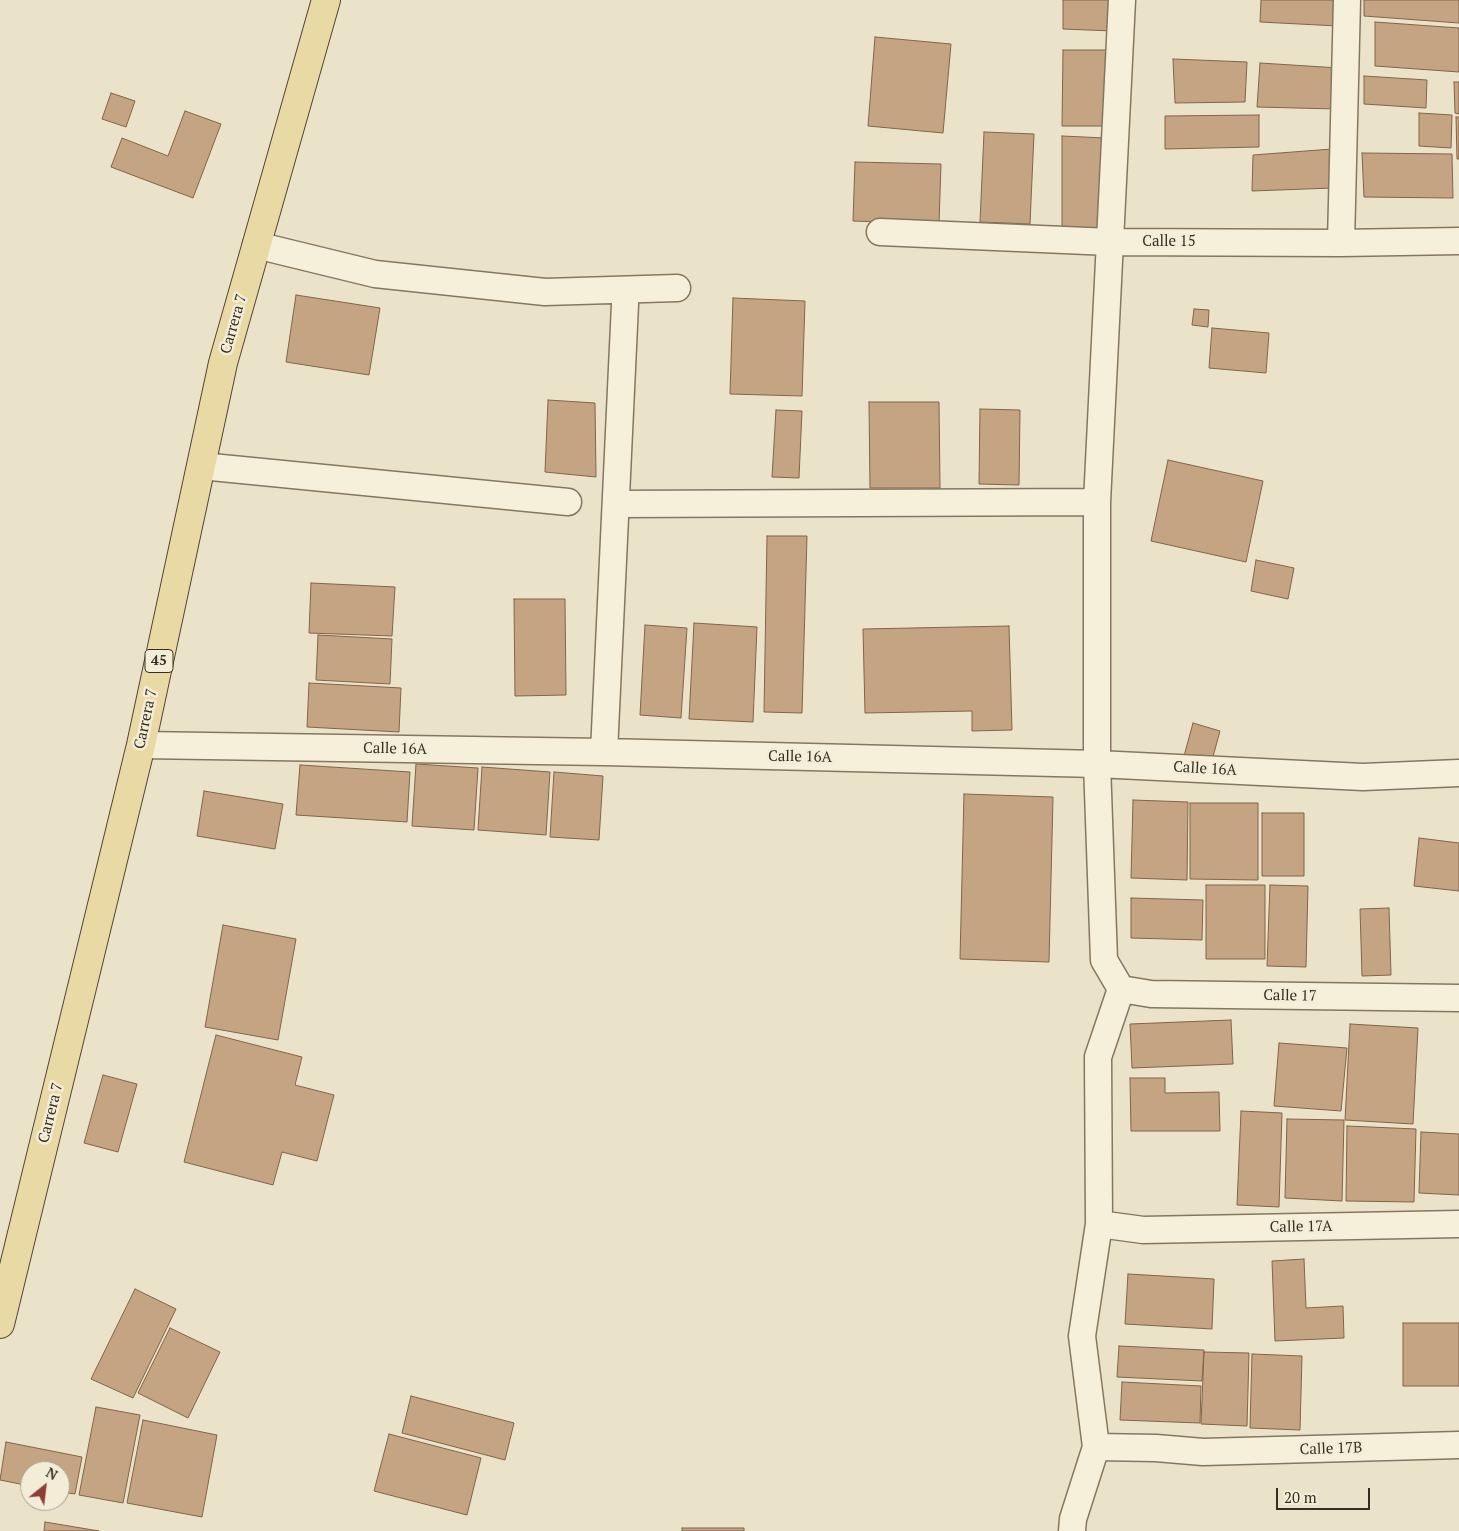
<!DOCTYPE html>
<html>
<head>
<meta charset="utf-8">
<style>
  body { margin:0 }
  #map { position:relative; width:1459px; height:1531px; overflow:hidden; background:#eae3c9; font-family:"PT Serif",serif }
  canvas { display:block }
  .north { position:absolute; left:20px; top:1461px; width:50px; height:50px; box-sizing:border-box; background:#f3edd8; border:1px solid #a8a18f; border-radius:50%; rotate:29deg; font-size:14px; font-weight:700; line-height:20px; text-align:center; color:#372e21 }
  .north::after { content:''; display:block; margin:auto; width:18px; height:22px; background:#8e3d35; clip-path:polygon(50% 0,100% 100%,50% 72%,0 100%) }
  .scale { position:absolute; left:1276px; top:1488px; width:94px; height:22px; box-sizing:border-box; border:2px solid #372e21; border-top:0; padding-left:6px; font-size:15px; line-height:18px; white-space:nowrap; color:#372e21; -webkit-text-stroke:4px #f3edd8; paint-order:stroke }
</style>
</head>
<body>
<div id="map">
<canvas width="1459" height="1531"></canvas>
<div class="north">N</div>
<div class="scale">20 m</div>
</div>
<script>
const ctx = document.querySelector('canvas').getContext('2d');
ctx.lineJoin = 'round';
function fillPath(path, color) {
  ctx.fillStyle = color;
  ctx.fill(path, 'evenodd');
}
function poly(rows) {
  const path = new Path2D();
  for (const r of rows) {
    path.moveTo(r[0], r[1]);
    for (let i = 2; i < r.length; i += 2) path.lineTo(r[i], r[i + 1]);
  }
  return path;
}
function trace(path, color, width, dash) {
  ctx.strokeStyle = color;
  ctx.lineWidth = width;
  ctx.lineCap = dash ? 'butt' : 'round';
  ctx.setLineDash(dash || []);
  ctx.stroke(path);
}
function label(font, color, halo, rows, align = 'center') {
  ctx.font = font + ' "PT Serif",serif';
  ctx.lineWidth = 5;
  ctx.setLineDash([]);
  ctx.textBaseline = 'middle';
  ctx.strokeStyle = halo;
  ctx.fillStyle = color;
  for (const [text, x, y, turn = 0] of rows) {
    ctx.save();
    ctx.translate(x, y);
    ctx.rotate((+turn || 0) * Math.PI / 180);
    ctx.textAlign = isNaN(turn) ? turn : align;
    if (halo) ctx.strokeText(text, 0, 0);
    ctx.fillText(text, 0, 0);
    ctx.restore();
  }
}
const building = poly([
  [1063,0,1113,0,1113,31,1063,29,1063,0],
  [1261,0,1339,0,1338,26,1260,22,1261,0],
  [1364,0,1459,0,1459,23,1364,16,1364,0],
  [1375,22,1459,28,1459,72,1375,66,1375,22],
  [875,37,951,44,943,133,868,126,875,37],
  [1063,50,1110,50,1110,126,1062,126,1063,50],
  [1173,59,1247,62,1245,102,1175,103,1173,59],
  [1260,63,1339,68,1336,109,1257,107,1260,63],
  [1364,76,1427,80,1426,108,1364,104,1364,76],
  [1454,82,1459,82,1459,114,1455,113,1454,82],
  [111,93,135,101,126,127,102,119,111,93],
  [185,111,221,124,193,198,111,167,122,138,168,156,185,111],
  [1419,113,1452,115,1451,148,1419,146,1419,113],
  [1259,115,1259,147,1165,149,1165,116,1259,115],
  [1456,117,1459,117,1459,159,1457,159,1456,117],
  [984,132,1034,134,1030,224,980,222,984,132],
  [1062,136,1105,138,1104,235,1062,231,1062,136],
  [1332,149,1333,188,1252,191,1253,155,1332,149],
  [1362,153,1452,154,1453,198,1364,197,1362,153],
  [855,162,941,164,939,224,853,221,855,162],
  [296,295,380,308,369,375,286,362,296,295],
  [733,298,805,301,802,396,730,394,733,298],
  [1194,309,1209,310,1208,327,1192,325,1194,309],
  [1212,328,1269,333,1266,373,1209,368,1212,328],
  [548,400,595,403,596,477,545,472,548,400],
  [869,402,939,402,940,488,870,488,869,402],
  [980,409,1020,410,1019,485,979,484,980,409],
  [776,410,802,411,799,478,772,477,776,410],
  [1168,460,1263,481,1246,562,1151,541,1168,460],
  [767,536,807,536,802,713,764,712,767,536],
  [1256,560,1294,568,1288,599,1251,591,1256,560],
  [311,583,395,587,392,636,309,633,311,583],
  [514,599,565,599,566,695,515,696,514,599],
  [694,623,757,627,753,722,689,719,694,623],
  [645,625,687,628,681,718,640,715,645,625],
  [1009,626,1012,730,972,731,972,711,865,713,863,629,1009,626],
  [318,635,392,639,390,684,316,680,318,635],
  [309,683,401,688,399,732,307,727,309,683],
  [1193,723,1220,731,1211,764,1184,756,1193,723],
  [416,764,478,768,474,830,412,826,416,764],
  [300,765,410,772,407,822,296,815,300,765],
  [482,767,550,772,546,835,478,830,482,767],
  [554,772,603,776,599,840,550,837,554,772],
  [204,791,283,804,275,849,197,836,204,791],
  [964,794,1053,797,1049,962,960,959,964,794],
  [1133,800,1188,802,1187,880,1131,878,1133,800],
  [1190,803,1258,803,1258,880,1190,879,1190,803],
  [1262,813,1304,813,1304,876,1262,876,1262,813],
  [1419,838,1459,843,1459,891,1414,886,1419,838],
  [1206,885,1265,885,1265,959,1206,959,1206,885],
  [1270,885,1308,886,1306,967,1267,966,1270,885],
  [1131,898,1203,900,1202,940,1131,938,1131,898],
  [1389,908,1391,975,1362,976,1360,909,1389,908],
  [223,925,296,939,278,1040,205,1027,223,925],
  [1231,1020,1233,1064,1132,1068,1130,1024,1231,1020],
  [1350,1024,1418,1028,1413,1124,1345,1120,1350,1024],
  [216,1035,302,1057,295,1085,334,1095,317,1161,282,1152,273,1185,184,1162,216,1035],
  [1279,1043,1347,1048,1341,1111,1274,1106,1279,1043],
  [103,1075,137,1084,118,1152,84,1143,103,1075],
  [1130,1078,1165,1078,1165,1093,1219,1092,1220,1131,1131,1131,1130,1078],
  [1241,1111,1282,1113,1279,1207,1237,1205,1241,1111],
  [1287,1119,1344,1120,1342,1201,1285,1198,1287,1119],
  [1347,1126,1416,1129,1414,1202,1346,1201,1347,1126],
  [1421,1132,1459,1134,1459,1195,1419,1193,1421,1132],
  [1304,1259,1306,1308,1343,1306,1344,1338,1275,1341,1272,1261,1304,1259],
  [1128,1274,1214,1279,1212,1329,1125,1324,1128,1274],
  [135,1289,176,1309,133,1398,91,1379,135,1289],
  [1403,1323,1459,1323,1459,1386,1403,1386,1403,1323],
  [170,1328,220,1352,188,1418,138,1393,170,1328],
  [1119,1346,1204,1350,1202,1381,1117,1377,1119,1346],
  [1204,1352,1249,1353,1247,1426,1201,1424,1204,1352],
  [1252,1354,1302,1356,1300,1430,1250,1428,1252,1354],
  [1122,1382,1201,1386,1200,1423,1120,1420,1122,1382],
  [411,1396,514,1423,505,1460,402,1433,411,1396],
  [96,1407,140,1415,123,1503,79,1495,96,1407],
  [143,1420,217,1435,202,1517,127,1503,143,1420],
  [389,1434,481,1458,467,1515,374,1491,389,1434],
  [6,1442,82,1457,75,1494,60,1492,60,1471,30,1471,30,1486,0,1480,6,1442],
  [45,1522,99,1531,44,1531,45,1522],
  [682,1528,744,1528,744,1531,682,1531,682,1528]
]);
const minor = poly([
  [880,232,1110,242,1341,243,1459,241],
  [1341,243,1347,0],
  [256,245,375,274,545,292,677,288],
  [201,466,568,502],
  [616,504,1097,502],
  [141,745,604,752,1097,764,1363,777,1459,773],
  [604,752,625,304],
  [1121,989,1151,994,1459,998],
  [1099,1224,1143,1230,1459,1224],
  [1096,1447,1082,1336,1099,1224,1098,1057,1121,989,1104,960,1097,764,1097,502,1122,0],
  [1072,1531,1073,1519,1096,1447,1156,1448,1203,1452,1459,1445]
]);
const primary = poly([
  [0,1324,141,745,223,363,326,0]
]);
const shields = [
  [159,661,28]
];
const shieldNames = [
  ["45",159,661]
];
const streetNames = [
  ["Calle 15",1169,242],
  ["Carrera 7",234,324,-74],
  ["Carrera 7",146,719,-78],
  ["Calle 16A",395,749,1],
  ["Calle 16A",800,757,1],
  ["Calle 16A",1205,769,3],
  ["Calle 17",1290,996,1],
  ["Carrera 7",51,1113,-76],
  ["Calle 17A",1301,1227,-1],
  ["Calle 17B",1331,1449,-2]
];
fillPath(building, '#c5a483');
trace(building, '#826447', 1);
trace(minor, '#85775f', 29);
trace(primary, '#544533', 30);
trace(minor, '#f6f0db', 26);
trace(primary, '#e9daa5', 28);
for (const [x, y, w] of shields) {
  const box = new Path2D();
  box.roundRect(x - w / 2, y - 11.5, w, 23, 4);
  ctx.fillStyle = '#f3edd8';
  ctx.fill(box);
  trace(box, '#372e21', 1);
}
label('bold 14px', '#372e21', null, shieldNames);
label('15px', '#372e21', '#f3edd8', streetNames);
</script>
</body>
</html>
